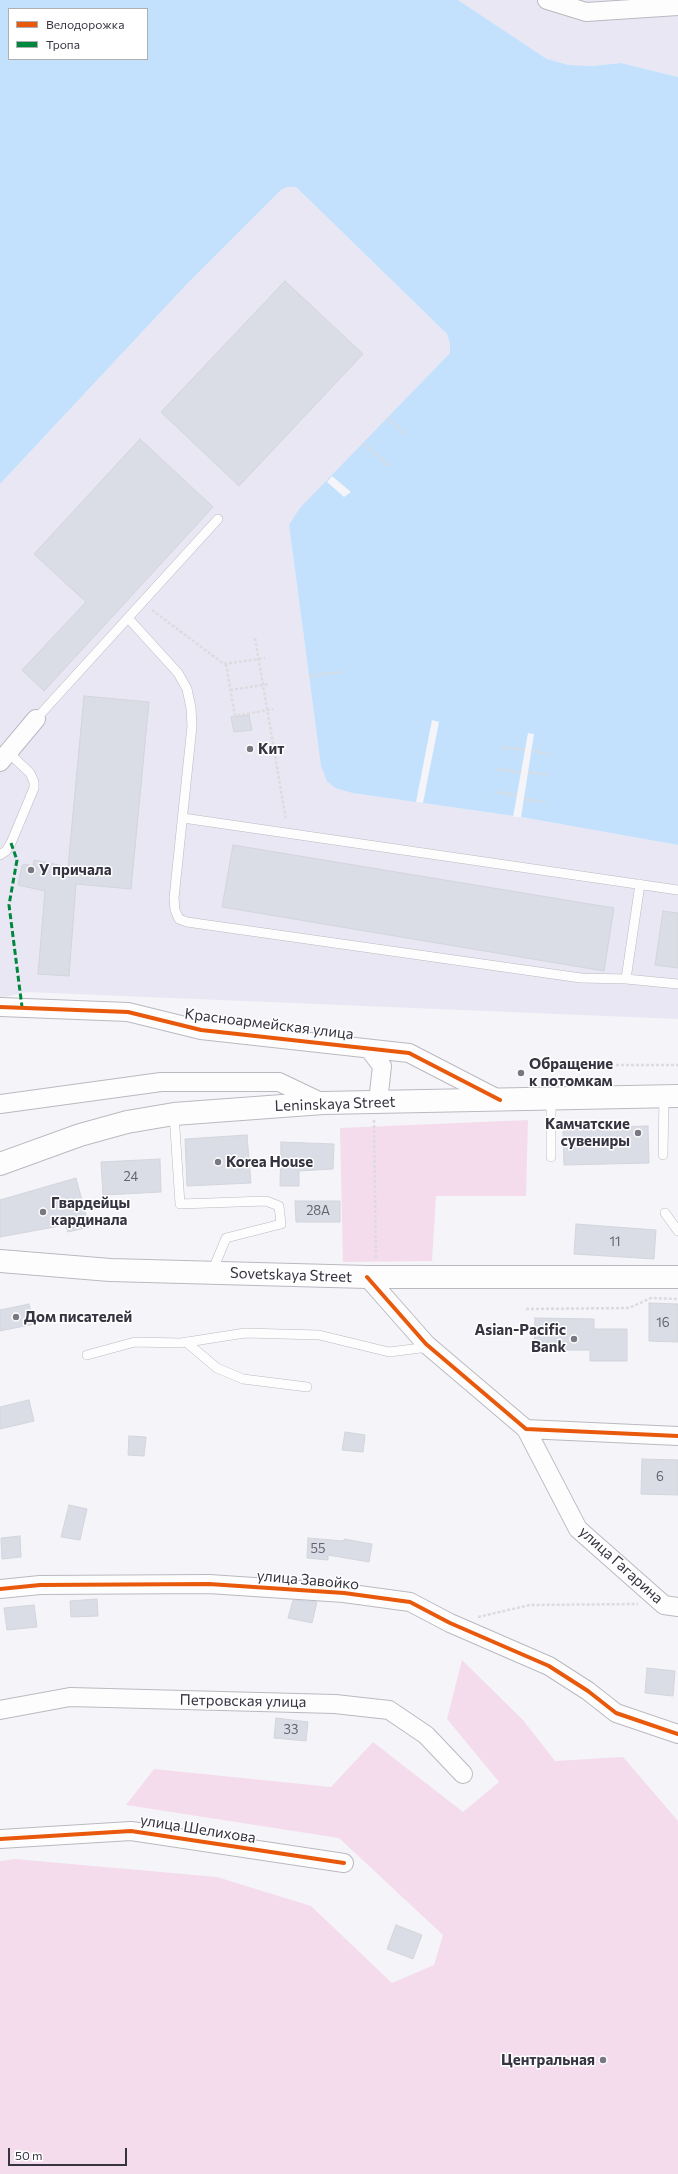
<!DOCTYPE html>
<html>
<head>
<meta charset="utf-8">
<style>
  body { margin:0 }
  #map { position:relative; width:678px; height:2174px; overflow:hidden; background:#f5f4f9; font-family:Commissioner,sans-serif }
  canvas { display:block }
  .legend { position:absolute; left:8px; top:8px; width:140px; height:52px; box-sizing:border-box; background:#fff; border:1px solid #afaeb3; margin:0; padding:5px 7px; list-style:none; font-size:12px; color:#363441 }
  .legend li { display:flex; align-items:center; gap:8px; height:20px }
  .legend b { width:20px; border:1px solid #afaeb3 }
  .scale { position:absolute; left:8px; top:2148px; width:119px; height:18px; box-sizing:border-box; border:2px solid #363441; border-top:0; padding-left:5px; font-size:12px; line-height:14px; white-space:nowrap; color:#363441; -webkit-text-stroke:3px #fff; paint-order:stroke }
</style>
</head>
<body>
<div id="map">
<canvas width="678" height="2174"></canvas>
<ul class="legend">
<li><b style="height:5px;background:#e8590c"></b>Велодорожка</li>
<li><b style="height:5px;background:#00873e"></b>Тропа</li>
</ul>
<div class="scale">50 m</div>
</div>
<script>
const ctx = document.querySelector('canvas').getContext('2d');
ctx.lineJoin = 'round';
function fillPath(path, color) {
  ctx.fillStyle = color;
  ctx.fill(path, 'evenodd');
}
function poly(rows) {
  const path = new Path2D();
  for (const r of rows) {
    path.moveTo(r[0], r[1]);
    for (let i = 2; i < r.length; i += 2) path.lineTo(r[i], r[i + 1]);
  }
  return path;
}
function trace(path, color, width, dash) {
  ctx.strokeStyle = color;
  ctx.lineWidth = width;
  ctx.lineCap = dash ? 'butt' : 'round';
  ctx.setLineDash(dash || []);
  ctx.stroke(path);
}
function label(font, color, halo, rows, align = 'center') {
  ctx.font = font + ' Commissioner,sans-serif';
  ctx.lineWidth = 3;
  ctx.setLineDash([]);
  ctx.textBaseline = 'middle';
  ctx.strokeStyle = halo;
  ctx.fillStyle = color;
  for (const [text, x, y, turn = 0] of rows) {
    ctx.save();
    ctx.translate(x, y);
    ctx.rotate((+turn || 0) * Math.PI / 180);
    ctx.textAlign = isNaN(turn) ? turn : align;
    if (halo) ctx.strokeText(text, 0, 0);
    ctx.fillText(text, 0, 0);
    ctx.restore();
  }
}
const built = poly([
  [458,0,678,0,678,77,621,63,592,66,569,65,547,59],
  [287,187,296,187,447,334,450,344,450,353,332,476,289,525,317,736,335,788,352,793,521,817,678,845,678,1019,27,992,0,998,0,484,186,285,281,190]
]);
const green = poly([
  [528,1120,526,1196,436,1196,432,1261,343,1262,340,1128],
  [462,1660,523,1720,555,1761,623,1757,678,1821,678,2174,0,2174,0,1861,15,1859,217,1877,311,1906,392,1983,434,1965,443,1935,339,1838,126,1805,154,1769,331,1787,373,1742,463,1812,499,1782,447,1719]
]);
const water = poly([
  [0,0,458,0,547,59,569,65,592,66,621,63,678,77,678,845,521,817,352,793,335,788,327,781,321,766,317,736,289,525,300,508,450,353,450,344,447,334,296,187,287,187,281,190,186,285,0,484],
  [9,9,147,9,147,59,9,59]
]);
const pier = poly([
  [332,476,351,492,344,497,327,482],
  [432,720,439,722,423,803,416,802],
  [528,733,534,734,521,817,513,817]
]);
const building = poly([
  [285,281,363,354,239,486,161,412,285,281],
  [140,439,213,507,44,691,22,670,86,602,34,554,140,439],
  [84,696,149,702,131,889,76,884,69,976,38,974,45,891,18,885,22,866,24,864,33,866,34,860,68,867,84,696],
  [249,715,252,730,234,732,231,717,249,715],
  [233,845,614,908,604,971,222,907,233,845],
  [663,911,678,913,678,968,655,965,663,911],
  [648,1126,649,1163,564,1165,563,1128,648,1126],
  [247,1135,251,1183,187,1186,185,1139,247,1135],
  [281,1142,334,1144,333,1169,299,1171,299,1186,280,1186,281,1142],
  [160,1159,161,1192,103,1195,101,1162,160,1159],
  [76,1178,89,1227,68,1232,65,1225,0,1237,0,1200,76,1178],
  [295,1201,340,1201,340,1222,296,1222,295,1201],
  [576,1224,656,1230,654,1259,574,1254,576,1224],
  [649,1303,678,1304,678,1342,649,1341,649,1303],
  [29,1304,34,1324,0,1331,0,1310,29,1304],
  [535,1318,594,1319,594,1329,627,1329,627,1361,590,1361,590,1350,534,1350,535,1318],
  [29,1400,34,1421,0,1429,0,1407,29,1400],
  [345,1432,365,1435,363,1452,342,1450,345,1432],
  [129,1436,146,1437,144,1456,128,1455,129,1436],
  [642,1459,678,1460,678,1495,641,1494,642,1459],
  [69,1505,87,1509,80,1540,61,1537,69,1505],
  [20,1536,21,1557,2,1559,1,1538,20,1536],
  [308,1538,344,1541,344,1539,372,1544,369,1562,328,1555,328,1560,307,1558,308,1538],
  [97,1599,98,1616,71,1617,70,1601,97,1599],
  [293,1600,317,1602,312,1623,288,1618,293,1600],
  [34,1605,37,1627,7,1630,4,1608,34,1605],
  [647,1668,675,1671,673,1696,645,1693,647,1668],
  [276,1718,308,1722,306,1741,274,1738,276,1718],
  [396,1925,422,1935,413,1959,387,1949,396,1925]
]);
const path = poly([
  [387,418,404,433],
  [364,444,389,466],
  [152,610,224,664,265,658],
  [255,638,286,820],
  [226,664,235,716,273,709],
  [309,676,342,672],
  [230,690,269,684],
  [502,747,525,750],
  [531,751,549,754],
  [498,769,521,772],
  [528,772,549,775],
  [495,792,517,795],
  [524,799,545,802],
  [531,1065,678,1065],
  [374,1120,376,1259],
  [526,1309,629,1308,651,1298,678,1299],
  [478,1617,530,1605,638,1604]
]);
const service = poly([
  [128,618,178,673,187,689,191,708,192,726,174,898,175,910,179,919,187,922,581,978,626,979,678,984],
  [36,719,218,519],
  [183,818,678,890],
  [0,855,6,851,11,843,34,788,34,782,30,773,9,753],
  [626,979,640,884],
  [174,1114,180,1204,266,1201,279,1206,281,1224,226,1238,212,1272],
  [663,1155,664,1096],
  [551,1157,551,1099],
  [665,1213,678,1231],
  [186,1342,217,1368,243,1379,307,1387],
  [87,1355,135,1342,181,1343,245,1333,319,1335,389,1352,429,1347]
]);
const minor = poly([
  [547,0,586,12,678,6],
  [0,762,36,719],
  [0,1007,128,1012,201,1030,409,1053,500,1100],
  [369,1049,382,1066,378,1102],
  [0,1104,161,1082,279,1082,323,1103],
  [367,1277,426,1344,526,1429,678,1436],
  [526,1429,578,1529,664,1605,678,1607],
  [0,1589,40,1585,209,1584,344,1593,410,1602,450,1623,549,1666,588,1691,616,1713,678,1734],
  [0,1710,70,1697,335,1704,389,1710,426,1735,463,1774],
  [0,1839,131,1831,344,1863]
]);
const primary = poly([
  [0,1164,80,1135,127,1122,174,1114,323,1103,678,1096],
  [0,1261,110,1270,367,1277,678,1277]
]);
const quiet = poly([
  [11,843,17,860,9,905,22,1007]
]);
const cycleway = poly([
  [0,1007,128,1012,201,1030,409,1053,500,1100],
  [367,1277,426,1344,526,1429,678,1436],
  [0,1589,40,1585,209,1584,344,1593,410,1602,450,1623,549,1666,588,1691,616,1713,678,1734],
  [0,1839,131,1831,344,1863]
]);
const markers = [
  [250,749,4,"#797781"],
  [31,870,4,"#797781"],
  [521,1073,4,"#797781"],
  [638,1133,4,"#797781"],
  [218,1162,4,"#797781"],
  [43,1212,4,"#797781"],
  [16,1317,4,"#797781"],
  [574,1339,4,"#797781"],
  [603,2060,4,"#797781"]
];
const numberNames = [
  ["24",131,1177],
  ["28А",318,1211],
  ["11",615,1242],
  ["16",663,1323],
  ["6",660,1477],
  ["55",318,1549],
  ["33",291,1730]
];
const poiNames = [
  ["Кит",258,749],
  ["У причала",39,870],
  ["Обращение",529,1064],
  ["к потомкам",529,1081],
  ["Камчатские",630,1124,"right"],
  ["сувениры",630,1141,"right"],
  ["Korea House",226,1162],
  ["Гвардейцы",51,1203],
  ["кардинала",51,1220],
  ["Дом писателей",24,1317],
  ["Asian-Pacific",566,1330,"right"],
  ["Bank",566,1347,"right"],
  ["Центральная",595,2060,"right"]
];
const streetNames = [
  ["Красноармейская улица",269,1024,7],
  ["Leninskaya Street",335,1104,-2],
  ["Sovetskaya Street",291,1275,2],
  ["улица Гагарина",621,1565,42],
  ["улица Завойко",308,1580,5],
  ["Петровская улица",243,1701,1],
  ["улица Шелихова",198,1829,9]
];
fillPath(built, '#e9e7f3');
fillPath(green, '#f4dced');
fillPath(water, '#c3e1fc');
fillPath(pier, '#f5f4f9');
fillPath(building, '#dbdde6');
trace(building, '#d3d5dd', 1);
trace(service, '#bab9c0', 10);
trace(minor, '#bab9c0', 20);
trace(primary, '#bab9c0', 24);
trace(path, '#dcdcdf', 2.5, [3, 2]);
trace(service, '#fefdfe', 9);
trace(minor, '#fefdfe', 18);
trace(primary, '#fefdfe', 22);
trace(quiet, '#00873e', 3, [6, 3]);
trace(cycleway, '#e8590c', 4);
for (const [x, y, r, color] of markers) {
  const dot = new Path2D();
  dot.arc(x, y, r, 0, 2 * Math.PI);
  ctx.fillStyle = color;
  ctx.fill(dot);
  trace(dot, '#fff', 1.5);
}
label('13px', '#63626e', null, numberNames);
label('bold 15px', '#363441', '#fff', poiNames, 'left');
label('15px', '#363441', '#fff', streetNames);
</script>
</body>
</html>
